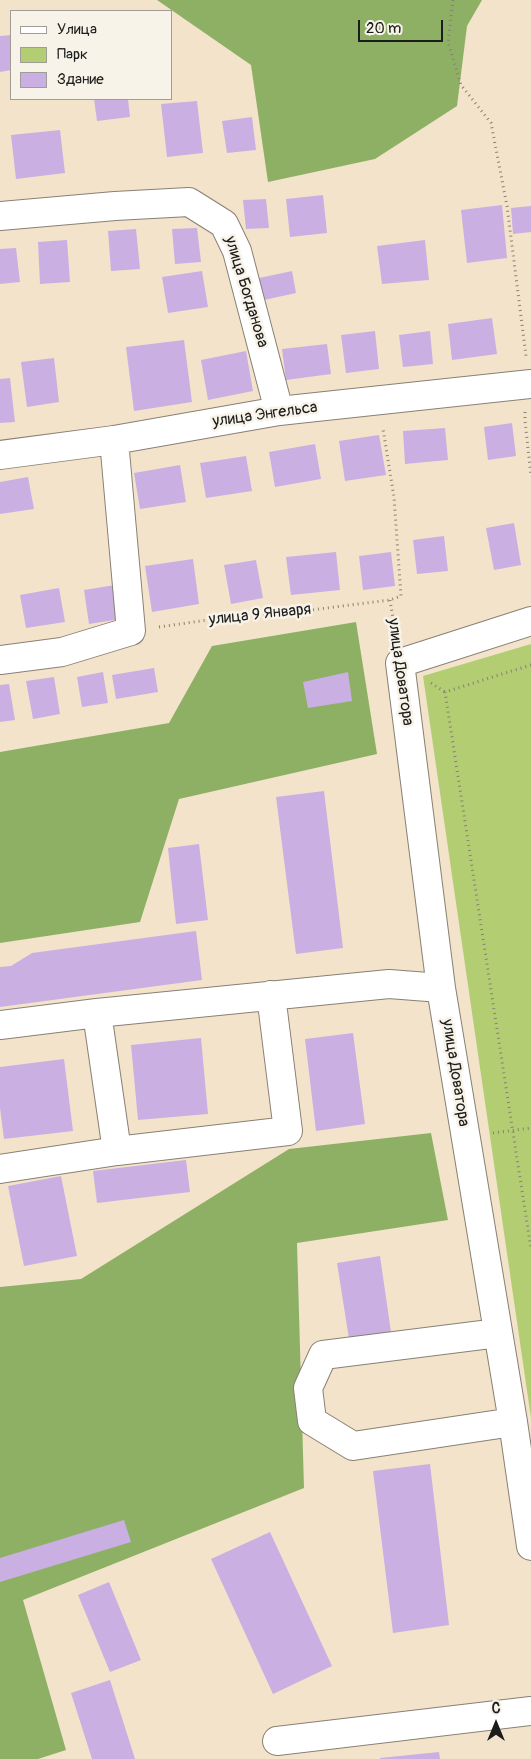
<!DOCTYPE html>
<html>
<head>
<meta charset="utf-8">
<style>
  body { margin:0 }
  #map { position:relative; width:531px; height:1759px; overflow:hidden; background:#f4e3cb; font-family:Pangolin,sans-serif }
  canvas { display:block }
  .legend { position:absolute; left:10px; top:10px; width:162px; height:90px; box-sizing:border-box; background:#f7f3e8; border:1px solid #9f9d96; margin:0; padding:6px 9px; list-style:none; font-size:15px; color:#1c1c1c }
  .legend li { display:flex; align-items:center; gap:10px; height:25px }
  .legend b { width:25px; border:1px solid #9f9d96 }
  .north { position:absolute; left:471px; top:1699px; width:50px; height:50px; -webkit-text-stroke:4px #f7f3e8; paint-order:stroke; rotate:0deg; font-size:14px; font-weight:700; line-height:20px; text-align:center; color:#1c1c1c }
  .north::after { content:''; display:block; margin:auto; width:18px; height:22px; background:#1c1c1c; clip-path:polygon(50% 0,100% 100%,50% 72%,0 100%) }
  .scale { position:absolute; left:358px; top:20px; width:85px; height:22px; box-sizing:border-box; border:2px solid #1c1c1c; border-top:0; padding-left:6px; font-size:15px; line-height:18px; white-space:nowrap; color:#1c1c1c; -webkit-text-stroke:4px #f7f3e8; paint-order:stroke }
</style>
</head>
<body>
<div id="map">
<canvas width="531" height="1759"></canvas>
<ul class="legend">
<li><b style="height:6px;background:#fff"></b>Улица</li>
<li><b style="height:14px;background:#b3cd73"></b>Парк</li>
<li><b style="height:14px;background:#caafe3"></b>Здание</li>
</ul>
<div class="north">С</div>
<div class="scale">20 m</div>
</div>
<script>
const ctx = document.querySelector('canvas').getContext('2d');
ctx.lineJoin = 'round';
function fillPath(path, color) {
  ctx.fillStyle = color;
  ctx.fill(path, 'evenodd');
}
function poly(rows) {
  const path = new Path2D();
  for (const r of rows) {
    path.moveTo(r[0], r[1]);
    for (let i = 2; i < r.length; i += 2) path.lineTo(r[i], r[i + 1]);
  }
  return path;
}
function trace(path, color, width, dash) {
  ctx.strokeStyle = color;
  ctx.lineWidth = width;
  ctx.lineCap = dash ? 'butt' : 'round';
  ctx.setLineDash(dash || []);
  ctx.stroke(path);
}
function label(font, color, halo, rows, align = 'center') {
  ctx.font = font + ' Pangolin,sans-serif';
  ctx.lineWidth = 5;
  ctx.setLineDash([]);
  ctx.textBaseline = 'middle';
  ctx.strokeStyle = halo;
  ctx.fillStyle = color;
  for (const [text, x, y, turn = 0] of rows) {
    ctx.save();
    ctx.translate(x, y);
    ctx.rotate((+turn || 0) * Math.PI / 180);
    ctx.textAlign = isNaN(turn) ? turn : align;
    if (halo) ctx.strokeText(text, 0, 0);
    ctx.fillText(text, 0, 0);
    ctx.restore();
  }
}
const green = poly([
  [531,644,531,1418,423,676]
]);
const forest = poly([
  [157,0,482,0,467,26,457,106,375,159,268,182,251,65],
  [356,622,377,754,179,799,140,922,0,943,0,752,169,723,212,646],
  [431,1133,448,1220,297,1243,304,1488,23,1600,66,1750,38,1759,0,1759,0,1287,81,1279,289,1149]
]);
const building = poly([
  [11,35,11,70,0,72,0,36],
  [94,99,128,99,130,117,97,121],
  [197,101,203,153,167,157,161,104],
  [252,117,256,150,227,153,222,121],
  [60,130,65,173,16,179,11,135],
  [323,195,327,233,290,237,286,199],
  [266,199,269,228,246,229,243,200],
  [502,205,507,258,467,263,461,210],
  [531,206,531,232,513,234,511,208],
  [197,228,201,262,175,264,172,229],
  [136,229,140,269,111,271,108,231],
  [67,240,70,282,40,284,38,242],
  [425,240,429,280,382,284,377,246],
  [16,248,20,282,0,284,0,249],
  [202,271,208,307,168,313,162,277],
  [292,271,296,293,264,300,259,278],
  [492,318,497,354,452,360,448,324],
  [375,331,379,369,346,373,341,335],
  [430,331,433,364,403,367,399,335],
  [184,340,192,402,134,411,126,347],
  [327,344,331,374,286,380,282,349],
  [246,351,253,391,208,400,201,360],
  [54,358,59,402,27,407,21,362],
  [10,378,15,422,0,423,0,379],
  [512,423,516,456,488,460,484,427],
  [445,428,448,460,405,464,403,431],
  [379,435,386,475,345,481,339,441],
  [315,444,321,479,275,487,269,452],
  [246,456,252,491,206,498,200,463],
  [180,465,186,502,140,509,134,473],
  [28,477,34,509,0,514,0,482],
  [514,523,521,565,494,570,486,528],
  [444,536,448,571,417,574,413,540],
  [336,552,340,590,291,595,286,557],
  [391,552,395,586,363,590,359,556],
  [193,559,199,604,152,612,145,566],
  [256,560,263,598,231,604,224,565],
  [115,585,121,619,89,624,84,590],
  [59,588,65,622,26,628,20,595],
  [154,668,158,692,116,699,112,675],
  [103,672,108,703,82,707,77,677],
  [348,672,352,701,308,708,303,682],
  [54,677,60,714,33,719,26,681],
  [9,684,15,720,0,722,0,685],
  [324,791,343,948,296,954,276,797],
  [199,844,208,920,176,924,168,848],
  [196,931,202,980,0,1007,0,967,11,966,32,953],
  [353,1033,365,1124,316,1131,305,1039],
  [201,1038,208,1114,138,1120,131,1045],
  [64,1059,73,1131,4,1139,0,1108,0,1067],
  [186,1160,190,1192,97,1203,93,1171],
  [61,1176,77,1256,24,1266,8,1186],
  [380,1256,391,1332,349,1339,337,1263],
  [430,1464,449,1625,393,1633,373,1471],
  [124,1520,131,1542,0,1582,0,1558],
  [270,1532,332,1666,273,1694,211,1559],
  [109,1582,141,1660,110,1672,78,1595],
  [110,1680,135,1759,92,1759,71,1693],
  [439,1752,440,1759,380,1759,380,1758]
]);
const path = poly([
  [453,0,448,42,461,85,491,123,507,206,526,356],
  [525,412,525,421,531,476],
  [390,600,396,636],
  [159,627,221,618,311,610,390,600,401,596,394,497,383,429],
  [531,665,445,692,531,1249],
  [431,683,445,692],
  [493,1133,531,1128]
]);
const minor = poly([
  [0,216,115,206,189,202,224,224,237,251,279,411],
  [0,455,114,440,279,411,531,384],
  [531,621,400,663,441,988,513,1422,531,1546],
  [0,660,62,652,131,631,114,440],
  [0,1025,97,1013,389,984,441,988],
  [117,1151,288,1131,271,995],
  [0,1169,117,1151,97,1013],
  [498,1333,323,1355,308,1388,312,1421,353,1446,513,1422],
  [277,1741,531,1711]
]);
const streetNames = [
  ["улица Богданова",246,292,73],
  ["улица Энгельса",265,415,-8],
  ["улица 9 Января",260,615,-6],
  ["улица Доватора",400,672,82],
  ["улица Доватора",455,1073,81]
];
fillPath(green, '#b3cd73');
fillPath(forest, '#8eb065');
fillPath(building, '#caafe3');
trace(minor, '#888074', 30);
trace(path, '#888074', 3, [1, 4]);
trace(minor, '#fff', 28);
label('16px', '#1c1c1c', '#f7f3e8', streetNames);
</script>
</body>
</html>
